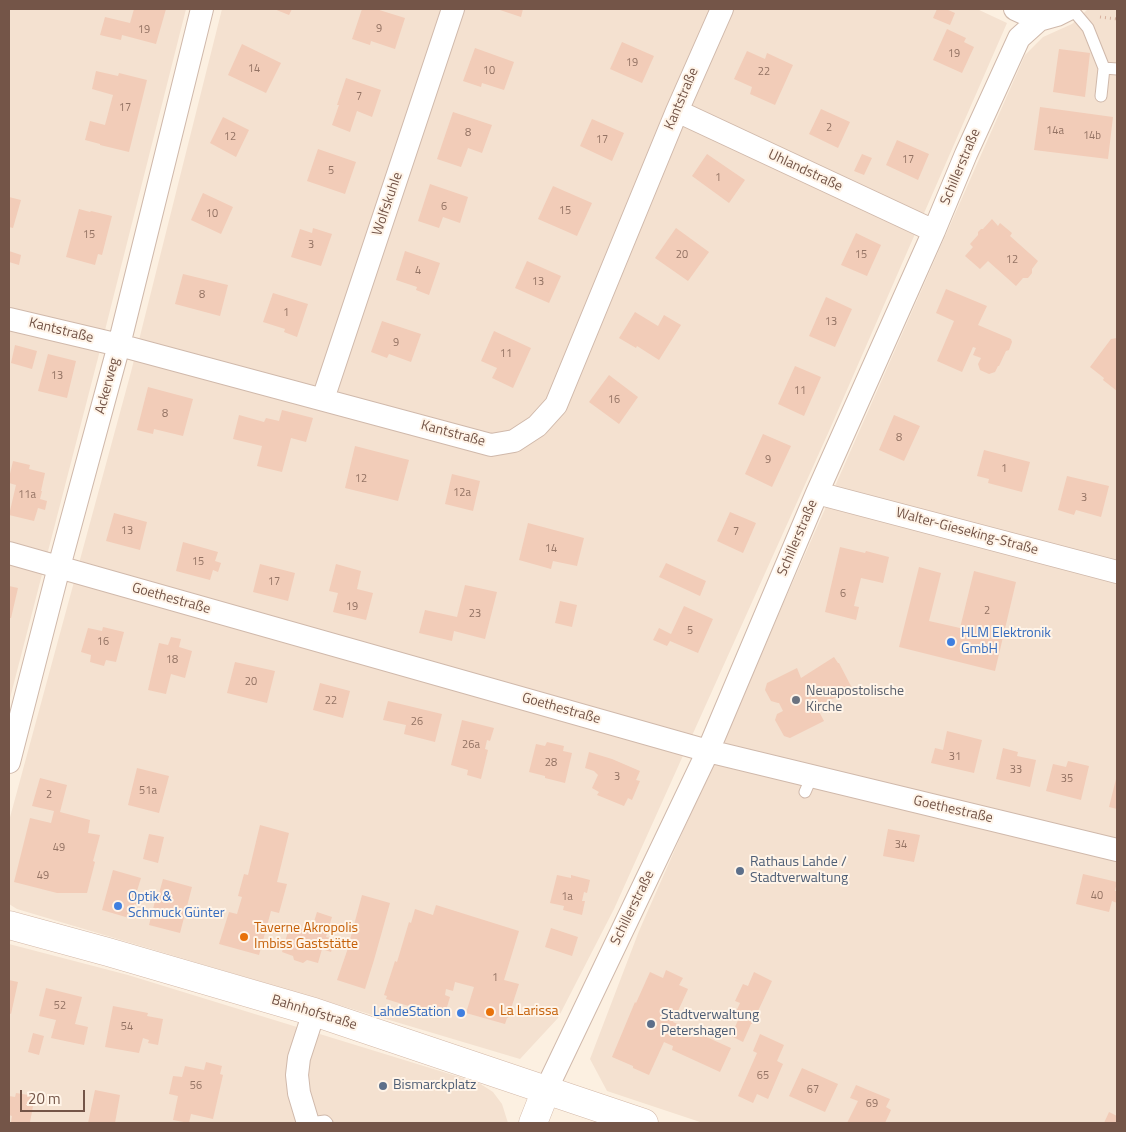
<!DOCTYPE html>
<html>
<head>
<meta charset="utf-8">
<style>
  body { margin:0 }
  #map { position:relative; width:1126px; height:1132px; overflow:hidden; background:#fcf0e1; font-family:"Titillium Web",sans-serif }
  canvas { display:block }
  .frame { position:absolute; inset:0; border:10px solid #745548; pointer-events:none }
  .scale { position:absolute; left:20px; top:1090px; width:65px; height:22px; box-sizing:border-box; border:2px solid #745548; border-top:0; padding-left:6px; font-size:15px; line-height:18px; white-space:nowrap; color:#745548; -webkit-text-stroke:4px #fff4e8; paint-order:stroke }
</style>
</head>
<body>
<div id="map">
<canvas width="1126" height="1132"></canvas>
<div class="frame"></div>
<div class="scale">20 m</div>
</div>
<script>
const ctx = document.querySelector('canvas').getContext('2d');
ctx.lineJoin = 'round';
function fillPath(path, color) {
  ctx.fillStyle = color;
  ctx.fill(path, 'evenodd');
}
function poly(rows) {
  const path = new Path2D();
  for (const r of rows) {
    path.moveTo(r[0], r[1]);
    for (let i = 2; i < r.length; i += 2) path.lineTo(r[i], r[i + 1]);
  }
  return path;
}
function trace(path, color, width, dash) {
  ctx.strokeStyle = color;
  ctx.lineWidth = width;
  ctx.lineCap = dash ? 'butt' : 'round';
  ctx.setLineDash(dash || []);
  ctx.stroke(path);
}
function label(font, color, halo, rows, align = 'center') {
  ctx.font = font + ' "Titillium Web",sans-serif';
  ctx.lineWidth = 4;
  ctx.setLineDash([]);
  ctx.textBaseline = 'middle';
  ctx.strokeStyle = halo;
  ctx.fillStyle = color;
  for (const [text, x, y, turn = 0] of rows) {
    ctx.save();
    ctx.translate(x, y);
    ctx.rotate((+turn || 0) * Math.PI / 180);
    ctx.textAlign = isNaN(turn) ? turn : align;
    if (halo) ctx.strokeText(text, 0, 0);
    ctx.fillText(text, 0, 0);
    ctx.restore();
  }
}
const residential = poly([
  [9,9,186,9,98,358,9,702],
  [222,9,977,9,1007,23,829,431,614,909,558,1018,520,1059,17,909,9,904,9,821,131,372],
  [1088,9,1117,9,1117,1123,703,1123,607,1091,590,1059,639,931,1025,55,1043,37,1072,24],
  [9,944,128,975,479,1083,493,1092,502,1104,508,1123,9,1123]
]);
const building = poly([
  [134,9,166,9,156,44,122,35,121,40,100,35,105,17,130,23],
  [274,9,292,9,289,15],
  [362,9,376,9,405,18,395,49,371,41,370,45,352,39],
  [497,9,523,9,521,17],
  [937,9,946,9,955,13,950,25,933,18],
  [947,29,966,38,964,42,974,47,962,73,933,60],
  [622,42,654,56,642,83,610,69],
  [242,44,281,63,266,93,228,75],
  [475,48,514,62,504,90,482,83,481,87,463,81],
  [1059,49,1090,53,1085,97,1053,92],
  [747,51,765,59,767,53,793,65,775,105,750,94,752,87,734,79],
  [96,71,118,76,119,73,147,80,129,152,100,145,100,144,85,140,90,121,105,125,113,95,92,89],
  [346,78,381,90,372,117,357,111,350,132,332,125,339,105,337,105],
  [1040,107,1113,117,1108,159,1034,150],
  [821,109,850,122,838,148,809,134],
  [453,112,492,125,482,153,468,148,461,167,437,159],
  [223,117,249,130,236,157,210,143],
  [592,119,624,133,612,161,580,146],
  [897,140,929,154,918,180,886,165],
  [318,149,356,162,345,194,307,181],
  [707,154,745,180,729,203,692,176],
  [862,154,872,158,864,175,854,171],
  [430,184,468,197,460,223,443,217,439,228,418,221],
  [553,186,592,203,577,236,538,219],
  [203,193,233,207,221,234,191,220],
  [9,197,21,200,13,228,9,227],
  [79,209,90,212,91,211,112,216,102,255,98,254,95,265,66,257],
  [992,219,998,226,1000,223,1012,233,1010,236,1038,261,1032,269,1032,273,1028,278,1023,278,1016,286,988,261,980,269,965,256,973,247,970,244,978,235,978,232,981,229,983,229],
  [313,228,332,234,321,266,291,257,300,229,312,233],
  [676,228,709,252,688,281,655,258],
  [856,233,881,245,867,276,841,265],
  [9,251,21,255,19,265,9,262],
  [405,251,440,263,429,295,416,290,417,287,396,280],
  [527,261,561,276,549,303,515,288],
  [183,274,228,285,220,316,175,304],
  [946,289,987,306,978,325,1011,339,1012,342,1009,350,1006,351,999,366,998,366,995,372,989,374,980,370,978,364,981,358,973,355,976,348,973,347,962,372,937,361,954,321,936,313],
  [273,293,308,304,297,337,284,332,285,329,263,322],
  [826,297,852,309,835,347,809,336],
  [635,312,658,326,664,315,681,325,659,360,637,346,636,348,619,338],
  [382,321,421,334,411,362,389,354,387,358,371,352],
  [494,331,531,348,513,388,492,378,497,368,481,361],
  [1117,338,1117,391,1103,380,1104,378,1090,367,1111,339],
  [15,345,37,351,32,369,11,363],
  [48,354,76,361,67,398,38,391],
  [795,366,821,377,804,416,778,404],
  [609,375,638,397,619,424,589,402],
  [148,387,193,399,183,436,154,429,153,434,137,430],
  [282,410,313,418,306,442,291,438,282,472,257,466,262,446,233,439,239,415,264,422,266,418,279,421],
  [894,415,920,426,904,461,879,450],
  [763,434,791,446,772,487,745,474],
  [355,446,409,460,398,501,345,488],
  [984,450,1030,462,1022,492,988,483,989,479,977,476],
  [13,461,30,465,29,469,45,473,41,491,42,491,40,499,47,501,45,510,38,508,34,521,9,515,16,485,9,483,9,478],
  [452,474,480,481,473,511,445,504],
  [1067,476,1109,486,1101,517,1076,510,1074,515,1058,510],
  [730,512,756,523,743,553,717,541],
  [114,513,147,522,140,550,106,541],
  [528,523,584,538,577,566,553,561,551,569,519,560],
  [183,542,218,552,215,561,221,563,218,572,213,570,210,580,176,571],
  [840,547,865,553,866,551,889,557,883,583,861,578,854,606,859,607,856,620,825,612],
  [666,563,706,581,700,596,659,577],
  [260,564,295,573,288,601,253,592],
  [336,564,361,571,357,589,373,593,366,620,333,612,338,593,329,591],
  [919,567,941,573,929,621,960,628,974,571,1016,582,995,671,899,647],
  [465,585,497,592,485,639,454,631,452,641,419,633,425,610,457,617],
  [9,586,18,588,11,618,9,618],
  [560,601,577,605,572,627,555,623],
  [684,606,713,619,698,653,670,641,667,646,653,640,659,628,671,634],
  [103,627,124,632,116,662,106,660,104,666,90,662,91,655,81,652,88,628,102,631],
  [171,637,181,639,179,647,192,651,185,678,171,674,166,694,148,690,159,643,168,645],
  [834,657,838,663,839,663,853,690,816,706,824,721,790,738,784,736,775,720,777,714,783,711,779,703,778,703,771,701,765,690,767,683,797,668,801,678],
  [235,662,275,671,267,703,227,693],
  [320,683,350,691,343,718,313,710],
  [388,701,442,714,435,742,404,734,406,725,383,720],
  [462,720,494,728,490,741,487,740,485,749,488,750,481,779,467,775,468,770,451,765],
  [947,731,982,740,974,773,931,763,935,748,943,750],
  [547,742,564,746,563,751,572,753,565,783,545,778,545,776,529,772,536,744,545,746],
  [1003,748,1018,752,1017,756,1036,760,1030,787,996,779],
  [589,752,612,759,640,771,636,780,640,781,632,800,628,798,624,806,597,795,599,792,592,788,598,775,594,771,585,768],
  [1068,761,1089,766,1081,800,1046,791,1053,764,1066,767],
  [137,768,169,776,159,813,128,805],
  [1117,775,1117,809,1109,807],
  [40,778,67,785,60,812,90,820,88,833,100,835,93,861,95,862,87,893,57,893,14,882,30,818,51,823,54,811,32,806],
  [260,825,289,833,277,882,287,884,279,913,271,911,259,955,219,944,229,912,237,914,242,897,238,896,244,874,248,875],
  [888,829,920,835,914,862,883,856],
  [149,834,164,837,158,863,143,859],
  [113,870,141,878,136,894,142,896,139,905,134,904,129,918,102,910],
  [1083,874,1117,882,1115,891,1117,891,1117,903,1112,901,1109,912,1076,904],
  [557,875,571,878,571,875,590,880,587,893,584,892,582,901,585,901,582,915,563,910,564,906,550,903],
  [163,879,192,887,180,933,149,925,156,897,158,897],
  [362,895,390,903,374,960,365,989,337,980,347,951],
  [436,905,519,931,504,980,519,984,508,1018,507,1018,505,1024,466,1013,474,987,455,982,453,991,446,989,445,995,450,997,444,1017,386,999,387,996,384,995,395,961,397,962,409,922,411,923,415,909,433,915],
  [317,912,332,917,326,937,335,939,331,952,322,949,318,963,307,960,303,963,294,960,293,956,282,952,290,925,311,931],
  [551,928,578,937,572,956,545,947],
  [666,970,683,978,679,985,688,989,673,1022,731,1048,720,1072,672,1050,673,1046,664,1042,649,1075,633,1068,633,1066,612,1057,635,1002,636,1003,650,972,663,978],
  [754,972,772,981,752,1024,751,1024,743,1042,731,1036,739,1018,734,1016,740,1003,735,1001,743,984,748,986],
  [9,980,18,982,11,1014,9,1013],
  [46,988,82,997,75,1024,88,1027,84,1045,51,1038,56,1020,39,1016],
  [113,1006,148,1013,147,1016,163,1019,158,1045,148,1043,149,1040,143,1038,139,1053,105,1047],
  [33,1033,44,1036,39,1055,28,1052],
  [760,1034,784,1045,777,1061,783,1064,768,1099,757,1094,753,1103,738,1096,757,1053,753,1051],
  [206,1062,222,1066,220,1074,223,1075,213,1119,191,1114,189,1123,173,1120,178,1096,169,1094,173,1076,182,1077,185,1066,204,1070],
  [802,1068,838,1084,825,1112,789,1096],
  [856,1085,890,1099,886,1107,891,1110,885,1123,847,1123,858,1101,850,1098],
  [95,1090,120,1095,115,1123,88,1123],
  [16,1093,35,1096,30,1122,34,1122,34,1123,17,1123,11,1122,12,1116,9,1115,9,1096,15,1097],
  [1109,1112,1117,1116,1117,1123,1104,1123]
]);
const path = poly([
  [1100,17,1117,19]
]);
const lane = poly([
  [1072,9,1088,28,1104,68,1101,96],
  [1104,68,1117,69],
  [805,792,812,776],
  [309,1123,325,1121,327,1123]
]);
const street = poly([
  [1015,9,1039,20],
  [677,111,934,231],
  [9,319,119,345,491,445,514,441,537,426,556,405,677,111,722,9],
  [323,399,453,9],
  [817,493,1117,572],
  [9,553,708,751,1117,850],
  [9,762,59,567,119,345,202,9],
  [546,1090,708,751,817,493,934,231,966,154,1019,38,1039,20,1057,15,1069,9],
  [308,1123,299,1093,297,1075,299,1058,314,1012]
]);
const secondary = poly([
  [9,925,108,952,314,1012,644,1123],
  [533,1123,546,1090]
]);
const markers = [
  [951,642,5,"#3f7fe0"],
  [796,700,5,"#6b7280"],
  [740,871,5,"#5c6f8a"],
  [118,906,5,"#3f7fe0"],
  [244,937,5,"#e8710a"],
  [490,1012,5,"#e8710a"],
  [461,1013,5,"#3f7fe0"],
  [651,1024,5,"#5c6f8a"],
  [383,1086,5,"#5c6f8a"]
];
const numberNames = [
  ["9",379,29],
  ["19",144,30],
  ["19",954,54],
  ["19",632,63],
  ["14",254,69],
  ["10",489,71],
  ["22",764,72],
  ["7",359,97],
  ["17",125,108],
  ["2",829,128],
  ["14a",1055,131],
  ["8",468,133],
  ["14b",1092,136],
  ["12",230,137],
  ["17",602,140],
  ["17",908,160],
  ["5",331,171],
  ["1",718,178],
  ["6",444,207],
  ["15",565,211],
  ["10",212,214],
  ["15",89,235],
  ["3",311,245],
  ["20",682,255],
  ["15",861,255],
  ["12",1012,260],
  ["4",418,271],
  ["13",538,282],
  ["8",202,295],
  ["1",286,313],
  ["13",831,322],
  ["9",396,343],
  ["11",506,354],
  ["13",57,376],
  ["11",800,391],
  ["16",614,400],
  ["8",165,414],
  ["8",899,438],
  ["9",768,460],
  ["1",1004,469],
  ["12",361,479],
  ["12a",462,493],
  ["11a",27,495],
  ["3",1084,498],
  ["13",127,531],
  ["7",736,532],
  ["14",551,549],
  ["15",198,562],
  ["17",274,582],
  ["6",843,594],
  ["19",352,607],
  ["2",987,611],
  ["23",475,614],
  ["5",690,631],
  ["16",103,642],
  ["18",172,660],
  ["20",251,682],
  ["22",331,701],
  ["26",417,722],
  ["26a",471,745],
  ["31",955,757],
  ["28",551,763],
  ["33",1016,770],
  ["3",617,777],
  ["35",1067,779],
  ["51a",148,791],
  ["2",49,795],
  ["34",901,845],
  ["49",59,848],
  ["49",43,876],
  ["40",1097,896],
  ["1a",567,897],
  ["1",495,978],
  ["52",60,1006],
  ["54",127,1027],
  ["65",763,1076],
  ["56",196,1086],
  ["67",813,1090],
  ["69",872,1104]
];
const streetNames = [
  ["Kantstraße",682,99,-67],
  ["Schillerstraße",961,167,-67],
  ["Uhlandstraße",805,171,25],
  ["Wolfskuhle",388,204,-71],
  ["Kantstraße",61,331,14],
  ["Ackerweg",108,386,-75],
  ["Kantstraße",453,434,15],
  ["Walter-Gieseking-Straße",967,532,15],
  ["Schillerstraße",798,538,-67],
  ["Goethestraße",171,599,16],
  ["Goethestraße",561,709,16],
  ["Goethestraße",953,810,13],
  ["Schillerstraße",633,908,-64],
  ["Bahnhofstraße",314,1013,17]
];
const shopNames = [
  ["HLM Elektronik",961,634],
  ["GmbH",961,650],
  ["Optik &",128,898],
  ["Schmuck Günter",128,914],
  ["LahdeStation",451,1013,"right"]
];
const worshipNames = [
  ["Neuapostolische",806,692],
  ["Kirche",806,708]
];
const serviceNames = [
  ["Rathaus Lahde /",750,863],
  ["Stadtverwaltung",750,879],
  ["Stadtverwaltung",661,1016],
  ["Petershagen",661,1032],
  ["Bismarckplatz",393,1086]
];
const foodNames = [
  ["Taverne Akropolis",254,929],
  ["Imbiss Gaststätte",254,945],
  ["La Larissa",500,1012]
];
fillPath(residential, '#f4e1d0');
fillPath(building, '#f2ccb8');
trace(lane, '#d0b9ab', 13);
trace(street, '#d0b9ab', 24);
trace(secondary, '#d3b8a8', 29);
trace(path, '#d7af9c', 3, [1, 4]);
trace(lane, '#fff', 11);
trace(street, '#fff', 22);
trace(secondary, '#fff', 28);
for (const [x, y, r, color] of markers) {
  const dot = new Path2D();
  dot.arc(x, y, r, 0, 2 * Math.PI);
  ctx.fillStyle = color;
  ctx.fill(dot);
  trace(dot, '#fff4e8', 2);
}
label('11px', '#947364', null, numberNames);
label('14px', '#745548', '#fff4e8', streetNames);
label('14px', '#366cbe', '#fff4e8', shopNames, 'left');
label('14px', '#5b616d', '#fff4e8', worshipNames, 'left');
label('14px', '#4e5e75', '#fff4e8', serviceNames, 'left');
label('14px', '#c56008', '#fff4e8', foodNames, 'left');
</script>
</body>
</html>
